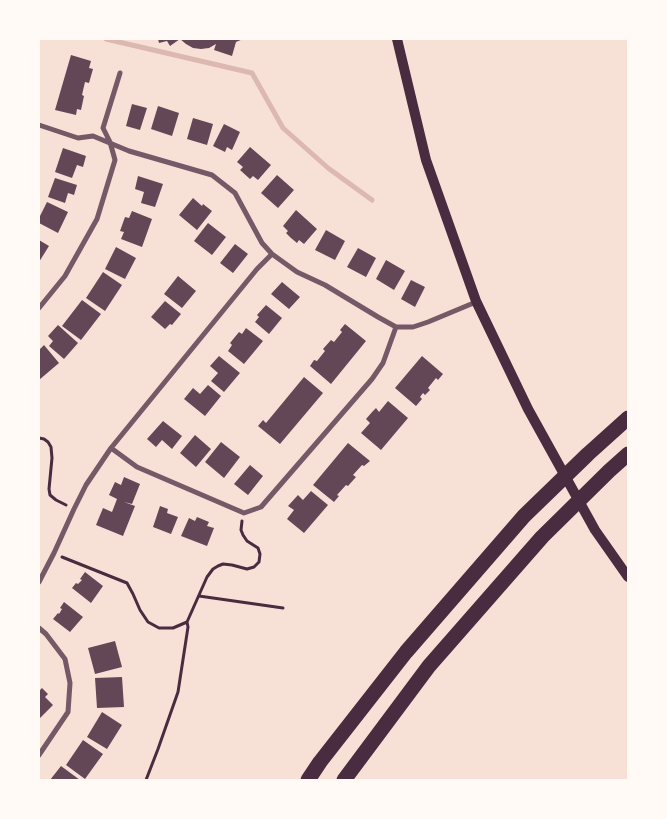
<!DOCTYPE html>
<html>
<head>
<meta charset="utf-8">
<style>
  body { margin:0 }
  #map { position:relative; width:667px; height:819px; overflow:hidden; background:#f7e1d7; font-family:"Zilla Slab",serif }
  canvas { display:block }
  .frame { position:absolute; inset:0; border:40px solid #fffaf5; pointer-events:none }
</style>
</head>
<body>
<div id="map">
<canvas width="667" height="819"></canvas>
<div class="frame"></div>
</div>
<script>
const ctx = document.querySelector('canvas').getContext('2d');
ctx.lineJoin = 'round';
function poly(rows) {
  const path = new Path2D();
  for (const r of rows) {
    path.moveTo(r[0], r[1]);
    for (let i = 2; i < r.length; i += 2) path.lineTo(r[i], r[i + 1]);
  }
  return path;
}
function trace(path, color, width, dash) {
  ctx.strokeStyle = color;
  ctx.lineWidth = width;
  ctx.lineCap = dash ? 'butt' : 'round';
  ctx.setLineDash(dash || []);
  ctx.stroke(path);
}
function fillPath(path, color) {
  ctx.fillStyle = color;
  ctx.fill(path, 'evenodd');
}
const stream = poly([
  [106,39,252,73,283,128,328,168,372,200]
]);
const building = poly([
  [158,39,180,39,170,46,167,41,159,43],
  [180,39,243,39,236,42,232,56,214,50,216,44,209,48,201,49,193,48,186,44],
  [71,55,91,61,89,68,93,69,89,83,85,82,82,95,84,96,81,110,77,109,76,115,55,110],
  [132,104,147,108,140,130,126,126],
  [158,106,179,113,172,136,151,129],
  [193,118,213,124,207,145,187,139],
  [224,124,240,132,232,150,227,147,225,152,213,146],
  [250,147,271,165,258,180,253,176,250,179,240,170,243,167,237,162],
  [63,148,86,156,83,167,77,165,72,178,55,172],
  [277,175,294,190,278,208,261,193],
  [138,176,163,184,155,207,141,203,144,192,135,189],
  [55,178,77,185,74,195,68,193,65,203,48,197],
  [193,198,202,206,203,204,212,211,197,230,179,215],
  [47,202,68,212,58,233,39,223,39,218],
  [296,210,317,229,304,244,299,240,297,243,291,238,286,233,288,231,283,226],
  [132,211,152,219,142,247,121,239,124,232,120,231,125,217,129,218],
  [208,223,226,237,212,255,194,241],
  [326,230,345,241,335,260,315,250],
  [39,240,49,246,39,262],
  [235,244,248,254,233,273,220,263],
  [116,247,136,258,125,279,105,269],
  [358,248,376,258,366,277,347,267],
  [386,260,405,271,394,290,376,279],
  [103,272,122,285,105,311,86,298],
  [178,276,196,291,182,308,164,294],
  [411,280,425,287,415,307,401,299],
  [282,282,300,297,289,309,271,294],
  [82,300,101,314,81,340,62,326],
  [165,301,181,314,172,325,170,324,165,329,151,317],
  [266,305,282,318,269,334,255,322,259,317,257,315],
  [345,324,366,341,331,384,310,366,314,360,317,361,325,351,323,349,331,340,334,342,342,332,340,330],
  [58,325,78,343,64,359,49,346,53,341,48,336],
  [246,328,263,341,244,364,228,351,232,345,230,343,239,332,242,334],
  [44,345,59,363,39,380,39,350],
  [219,356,240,373,224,392,211,381,218,373,210,366],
  [422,356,443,374,438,380,436,378,428,388,430,390,425,395,423,393,420,397,422,399,416,406,395,388],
  [304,377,323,393,280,444,258,426,263,420,266,423],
  [208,385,221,396,205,416,184,399,193,388,200,394],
  [388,401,408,418,381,450,361,433,370,423,366,419,373,411,376,408,379,412],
  [163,421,182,436,172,449,162,440,156,447,147,439],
  [195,435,211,449,196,467,180,453],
  [221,442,240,457,224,478,205,462],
  [348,443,370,461,364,466,362,465,353,475,356,477,348,486,346,485,337,495,339,496,334,502,313,485],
  [250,465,263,476,248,495,234,484],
  [124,477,140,484,132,504,124,502,135,506,123,536,96,525,103,508,112,512,117,499,109,495,115,482,121,485],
  [311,491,328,505,304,533,287,519,294,510,288,506,298,495,303,500],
  [160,506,168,509,167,513,178,517,171,534,153,527],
  [197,517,209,522,207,526,214,528,207,546,181,536,189,518,195,521],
  [85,572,103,586,91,603,72,588,76,583,78,584,82,580,80,579],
  [64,602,83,617,70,632,53,619,58,613,59,614,62,609,60,608],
  [115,641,122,667,95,674,88,648],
  [122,677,124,707,97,708,95,678],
  [42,688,48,694,45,697,53,705,39,719,39,691],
  [102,712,122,725,107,749,87,737],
  [83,740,103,754,85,779,66,765],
  [61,766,80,780,50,780]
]);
const path = poly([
  [39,438,44,439,48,442,51,447,52,458,49,489,50,495,56,500,66,505],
  [62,557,127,583,133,594,140,610,148,622,159,628,173,628,187,622],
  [199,596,283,608],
  [146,780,158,749,178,692,188,627,187,622,207,577,213,569,218,566,223,564,232,565,247,569,254,567,259,562,260,554,258,548,247,541,243,535,241,530,242,521]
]);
const minor = poly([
  [39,125,78,138,93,136,129,151,212,175,235,193,262,243,272,254,297,272,325,285,378,317,396,327,413,327,428,322,476,302],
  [39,308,65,276,97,219,115,160,110,142,103,128,120,73],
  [111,448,137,467,244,513,261,507,372,379,383,363,396,327],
  [39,582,54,553,74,509,86,485,111,448,257,269,272,254],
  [39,628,46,634,65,659,70,683,68,712,39,755]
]);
const secondary = poly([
  [397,39,426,160,476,301,528,409,595,530,628,577]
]);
const motorway = poly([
  [308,780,320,762,406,652,524,516,588,454,628,418],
  [344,780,429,666,542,537,609,471,628,454]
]);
trace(stream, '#dcb8b0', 5);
fillPath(building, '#644757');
trace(path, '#4a2c40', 3);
trace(minor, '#755966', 5);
trace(secondary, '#4a2c40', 10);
trace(motorway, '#4a2c40', 15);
</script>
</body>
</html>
